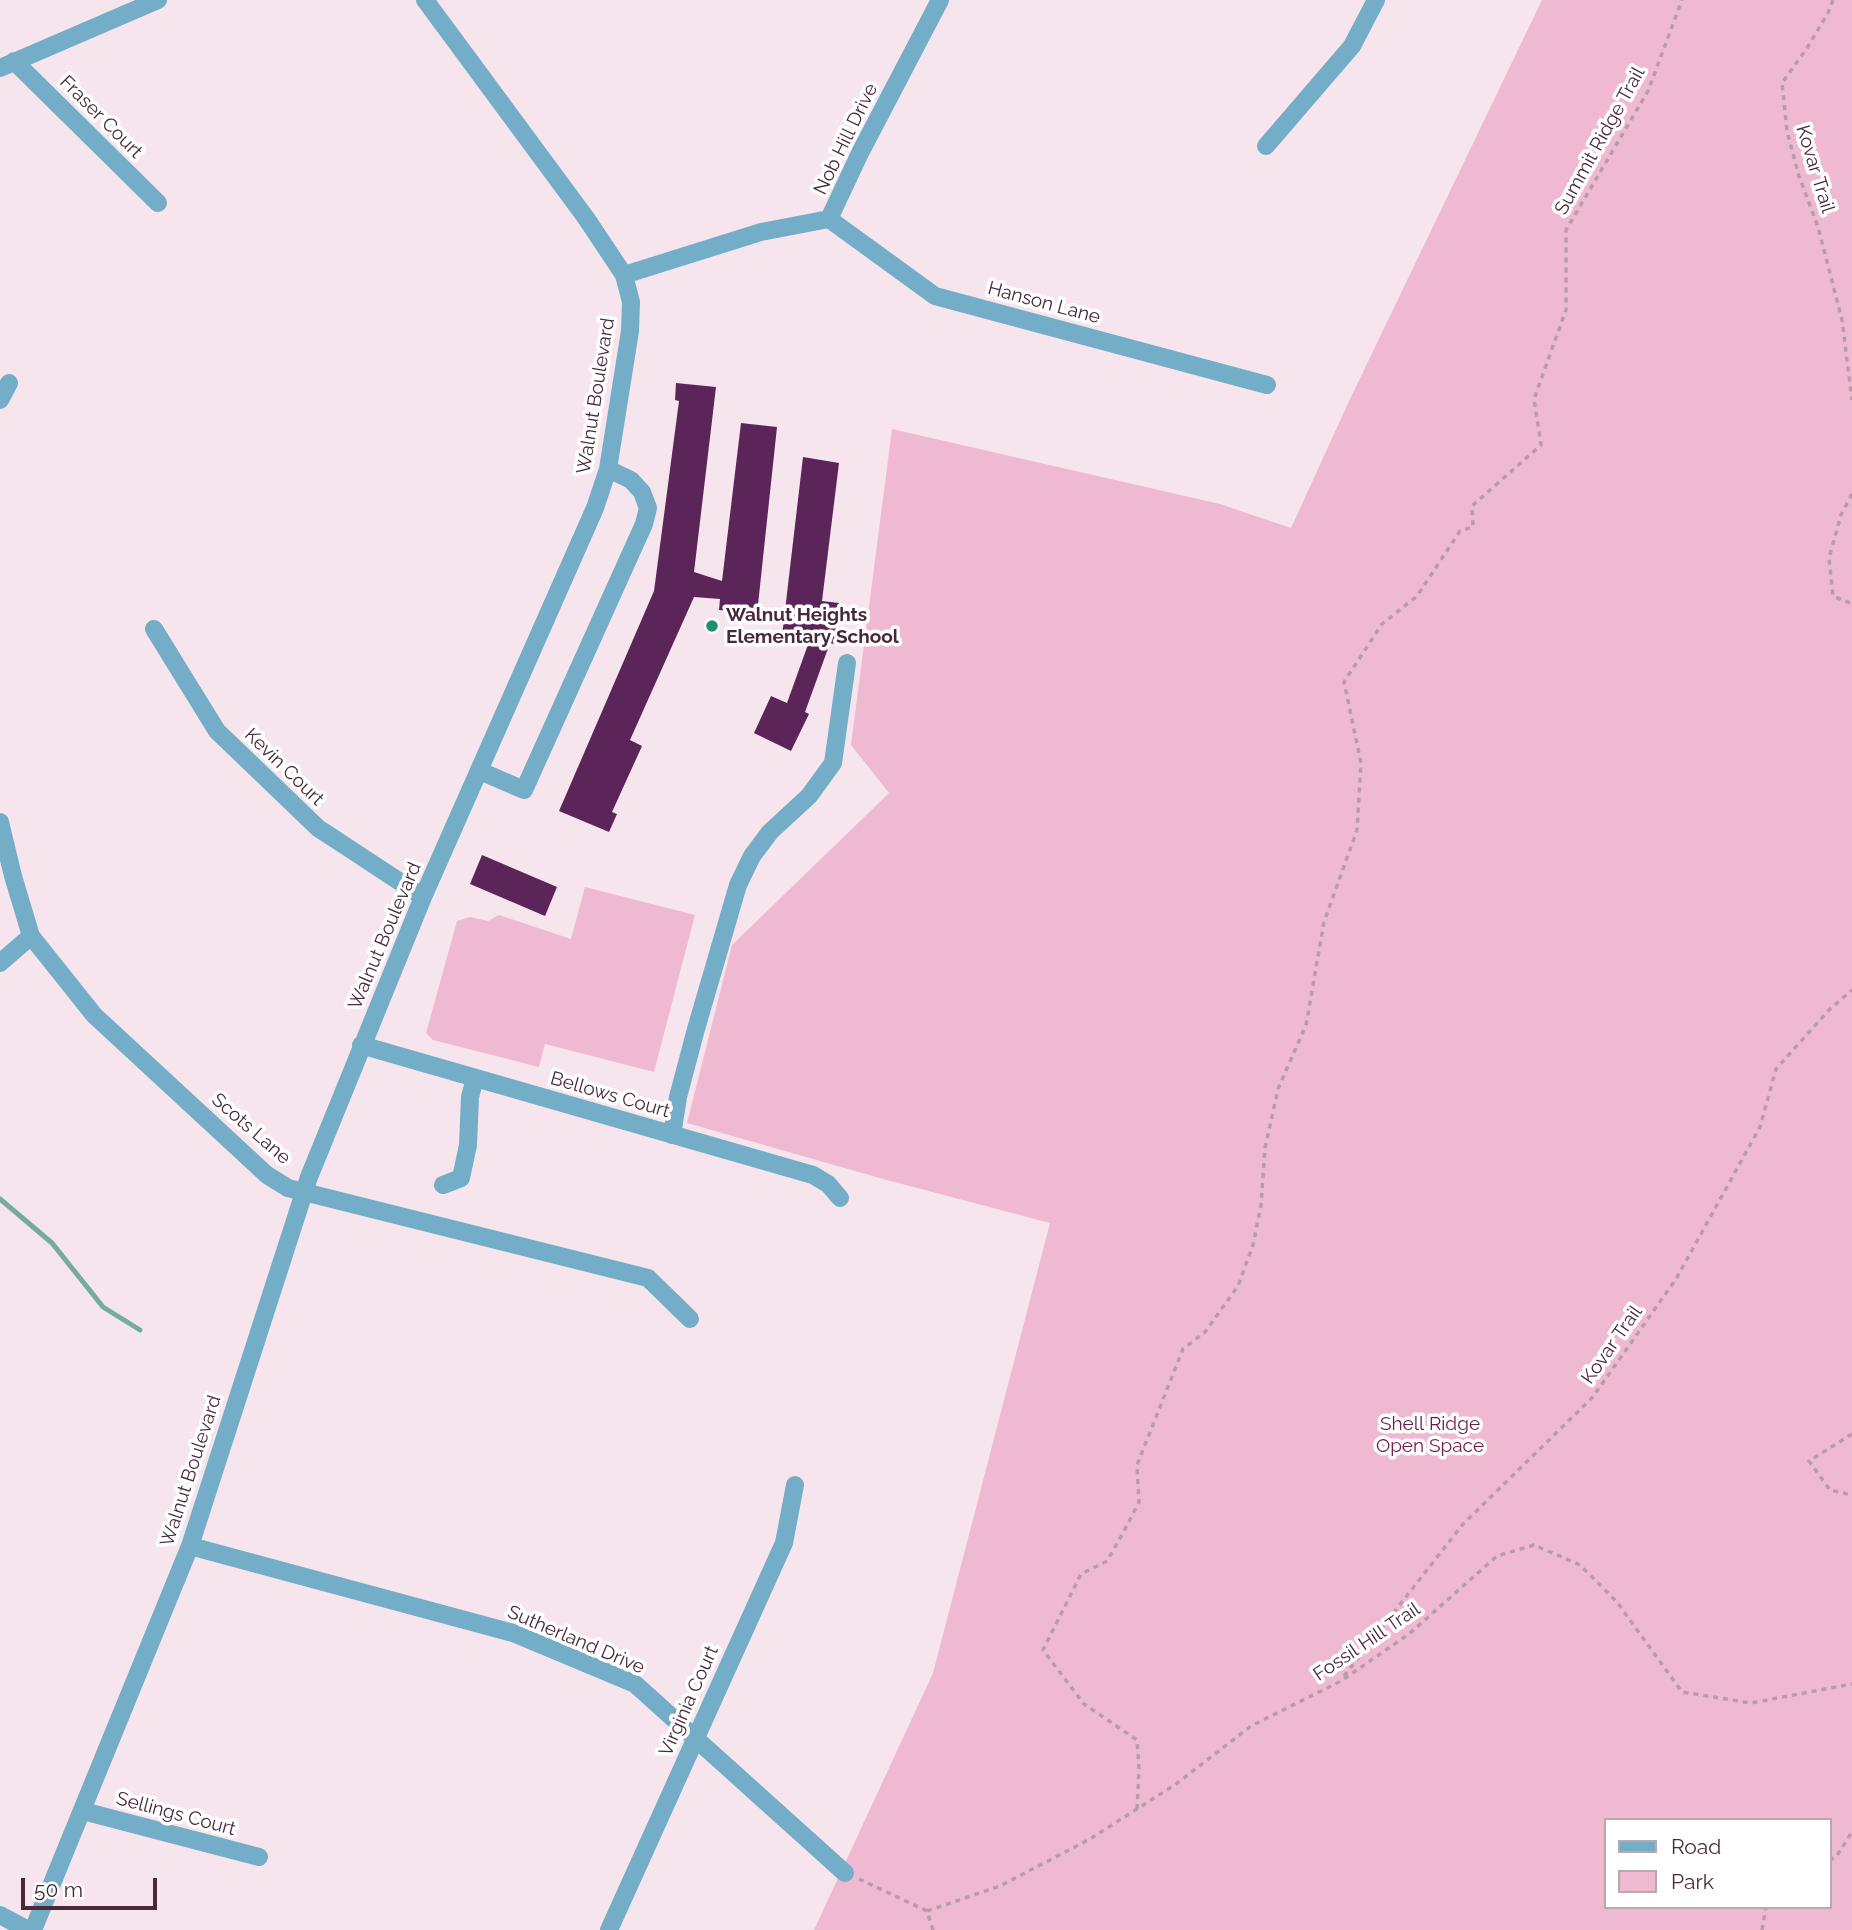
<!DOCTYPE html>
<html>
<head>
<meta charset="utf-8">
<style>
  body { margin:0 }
  #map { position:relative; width:1852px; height:1930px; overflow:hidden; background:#f7e5ed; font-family:Raleway,sans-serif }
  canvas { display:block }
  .legend { position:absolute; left:1604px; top:1818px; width:228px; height:91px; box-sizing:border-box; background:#fff; border:2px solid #b6a9af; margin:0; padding:9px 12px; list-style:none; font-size:21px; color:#492838 }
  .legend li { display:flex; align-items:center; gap:14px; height:35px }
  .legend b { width:35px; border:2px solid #b6a9af }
  .scale { position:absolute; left:21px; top:1878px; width:136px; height:32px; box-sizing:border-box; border:4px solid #492838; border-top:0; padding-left:9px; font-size:21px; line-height:24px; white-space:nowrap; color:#492838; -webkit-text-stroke:5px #fff; paint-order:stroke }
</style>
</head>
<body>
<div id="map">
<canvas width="1852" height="1930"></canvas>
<ul class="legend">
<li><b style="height:9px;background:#74adc8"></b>Road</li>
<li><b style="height:19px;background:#f0b9d2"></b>Park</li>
</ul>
<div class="scale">50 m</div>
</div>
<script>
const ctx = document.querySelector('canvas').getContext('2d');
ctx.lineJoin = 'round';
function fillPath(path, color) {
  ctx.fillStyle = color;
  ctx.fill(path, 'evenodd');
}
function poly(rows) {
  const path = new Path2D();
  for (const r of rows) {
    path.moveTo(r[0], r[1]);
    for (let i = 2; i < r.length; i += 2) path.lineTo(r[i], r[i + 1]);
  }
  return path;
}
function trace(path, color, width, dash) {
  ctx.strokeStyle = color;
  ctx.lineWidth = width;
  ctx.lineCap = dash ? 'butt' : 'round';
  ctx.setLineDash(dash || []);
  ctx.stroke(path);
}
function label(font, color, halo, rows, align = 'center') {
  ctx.font = font + ' Raleway,sans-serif';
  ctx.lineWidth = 7;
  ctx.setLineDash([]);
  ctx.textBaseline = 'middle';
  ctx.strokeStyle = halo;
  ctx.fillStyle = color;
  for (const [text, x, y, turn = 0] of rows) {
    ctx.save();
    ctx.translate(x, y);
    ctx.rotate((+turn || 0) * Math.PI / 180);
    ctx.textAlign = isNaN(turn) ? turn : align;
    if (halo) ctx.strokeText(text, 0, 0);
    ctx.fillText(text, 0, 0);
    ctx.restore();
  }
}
const green = poly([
  [1542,0,1852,0,1852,1930,814,1930,933,1673,1050,1223,883,1179,687,1123,732,945,889,793,851,745,892,429,1220,504,1291,528,1350,399],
  [1605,1820,1829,1820,1829,1907,1605,1907],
  [585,887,695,915,654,1072,545,1044,539,1067,433,1040,426,1033,457,921,470,917,488,921,499,915,571,939]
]);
const stream = poly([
  [0,1199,52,1243,103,1307,140,1330]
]);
const building = poly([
  [676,383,716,387,694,572,722,581,741,423,777,427,757,614,719,610,720,599,694,597,630,740,642,746,612,812,617,814,609,832,559,811,654,591,679,401,675,400],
  [803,457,839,463,822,601,839,603,834,644,830,643,805,712,809,714,791,751,754,733,771,696,787,703,810,639,782,636],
  [482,855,557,887,545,916,470,884]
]);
const path = poly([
  [1833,0,1828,13,1807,48,1782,83,1787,131,1799,176,1818,227,1842,320,1852,400],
  [1852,494,1841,515,1829,558,1833,596,1852,604],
  [1852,1434,1809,1461,1830,1490,1852,1495],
  [1344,1676,1463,1524,1592,1398,1676,1279,1760,1127,1776,1069,1829,1010,1852,990],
  [1137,1809,1139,1769,1137,1740,1084,1704,1043,1650,1081,1574,1107,1561,1123,1533,1139,1502,1137,1465,1183,1349,1205,1332,1238,1286,1253,1245,1261,1205,1265,1148,1278,1089,1306,1025,1324,922,1357,830,1361,763,1344,682,1382,624,1417,596,1460,531,1473,527,1472,506,1541,445,1534,399,1566,310,1566,230,1648,91,1682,0],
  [1829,1860,1836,1857,1852,1832],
  [859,1879,927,1911],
  [933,1930,927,1911,1000,1886,1090,1839,1176,1784,1251,1726,1341,1681,1409,1634,1497,1556,1534,1545,1580,1565,1617,1602,1682,1692,1751,1703,1852,1684],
  [1762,1930,1766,1907]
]);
const minor = poly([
  [14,61,158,203],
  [0,68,158,0],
  [1266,146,1352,46,1376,0],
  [829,219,935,296,1267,385],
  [624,275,761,232,829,219,860,153,940,0],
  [0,400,9,383],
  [154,629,217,731,318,828,423,897],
  [480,771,524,790,644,524,648,508,642,492,631,480,608,469],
  [0,822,13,876,31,936,94,1015,267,1175,288,1188,648,1278,690,1319],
  [0,963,31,936],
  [361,1045,813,1175,828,1184,840,1198],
  [672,1135,678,1097,696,1029,738,885,752,856,770,832,809,796,833,763,847,663],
  [443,1185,461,1178,468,1145,470,1097,475,1078],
  [190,1546,513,1633,635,1684,845,1873],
  [83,1811,259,1857],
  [0,1915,28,1930],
  [33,1930,190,1546,309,1177,423,897,595,508,608,469,630,331,631,302,624,275,586,218,425,0],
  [609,1930,784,1543,795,1485]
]);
const markers = [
  [712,626,7,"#1f9071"]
];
const streetNames = [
  ["Fraser Court",101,117,45],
  ["Nob Hill Drive",846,139,-64],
  ["Summit Ridge Trail",1600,141,-61],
  ["Kovar Trail",1815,169,73],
  ["Hanson Lane",1044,303,15],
  ["Walnut Boulevard",596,396,-81],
  ["Kevin Court",284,767,44],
  ["Walnut Boulevard",385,936,-67],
  ["Bellows Court",610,1095,16],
  ["Scots Lane",251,1129,41],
  ["Kovar Trail",1612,1345,-55],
  ["Walnut Boulevard",191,1471,-72],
  ["Sutherland Drive",576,1640,23],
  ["Fossil Hill Trail",1367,1642,-34],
  ["Virginia Court",689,1701,-66],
  ["Sellings Court",176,1814,15]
];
const poiNames = [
  ["Walnut Heights",726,615],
  ["Elementary School",726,637]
];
const parkNames = [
  ["Shell Ridge",1430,1424],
  ["Open Space",1430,1446]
];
fillPath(green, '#f0b9d2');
trace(stream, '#76ac9a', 5);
fillPath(building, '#5c2559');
trace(path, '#b59ea9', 3.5, [5, 5]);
trace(minor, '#74adc8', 18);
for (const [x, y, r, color] of markers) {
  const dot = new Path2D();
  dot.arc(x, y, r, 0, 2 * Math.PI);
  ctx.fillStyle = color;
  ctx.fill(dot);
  trace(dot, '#fff', 2.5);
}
label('19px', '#492838', '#fff', streetNames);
label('bold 19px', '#492838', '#fff', poiNames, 'left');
label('19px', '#6e1a4b', '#fff', parkNames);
</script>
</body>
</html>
